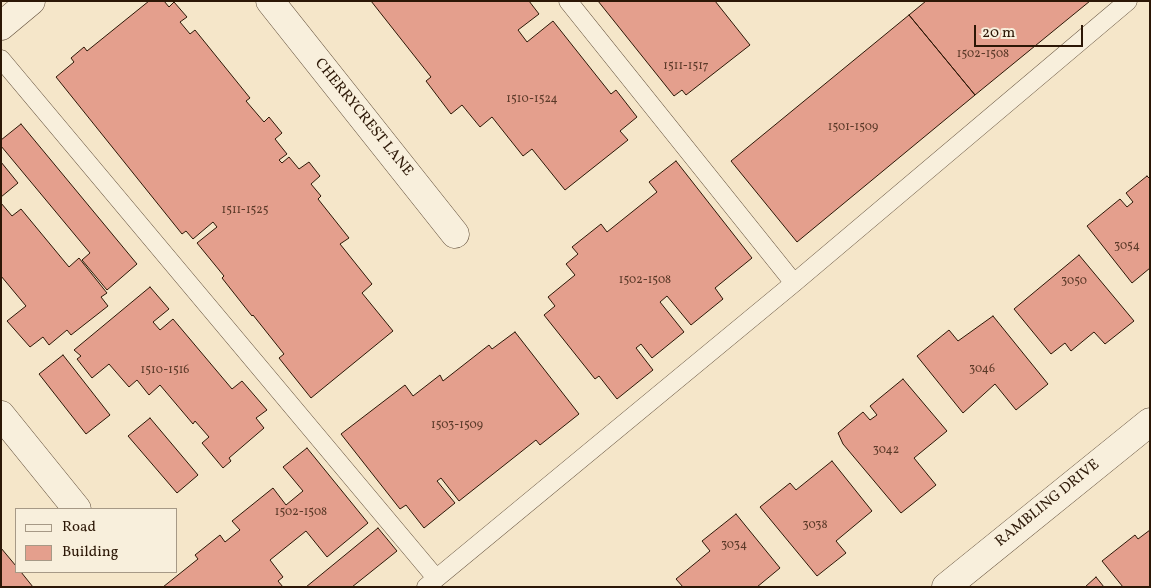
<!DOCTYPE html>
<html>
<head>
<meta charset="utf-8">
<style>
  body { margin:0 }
  #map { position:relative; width:1151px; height:588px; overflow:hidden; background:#f5e6c9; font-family:Vollkorn,serif }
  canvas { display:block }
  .frame { position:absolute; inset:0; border:2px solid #2c1706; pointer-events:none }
  .legend { position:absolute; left:15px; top:508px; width:162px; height:65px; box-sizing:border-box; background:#f8efdc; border:1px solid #a69986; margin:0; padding:6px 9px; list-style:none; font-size:15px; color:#2c1706 }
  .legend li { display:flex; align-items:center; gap:10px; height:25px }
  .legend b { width:25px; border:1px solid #a69986 }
  .scale { position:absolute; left:974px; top:25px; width:109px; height:22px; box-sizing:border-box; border:2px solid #2c1706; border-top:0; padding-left:6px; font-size:15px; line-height:18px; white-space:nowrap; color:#2c1706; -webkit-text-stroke:4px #f8efdc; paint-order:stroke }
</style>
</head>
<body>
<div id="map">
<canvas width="1151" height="588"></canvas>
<div class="frame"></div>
<ul class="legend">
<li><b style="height:6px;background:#f8efdc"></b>Road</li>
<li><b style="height:14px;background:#e49f8d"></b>Building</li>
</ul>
<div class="scale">20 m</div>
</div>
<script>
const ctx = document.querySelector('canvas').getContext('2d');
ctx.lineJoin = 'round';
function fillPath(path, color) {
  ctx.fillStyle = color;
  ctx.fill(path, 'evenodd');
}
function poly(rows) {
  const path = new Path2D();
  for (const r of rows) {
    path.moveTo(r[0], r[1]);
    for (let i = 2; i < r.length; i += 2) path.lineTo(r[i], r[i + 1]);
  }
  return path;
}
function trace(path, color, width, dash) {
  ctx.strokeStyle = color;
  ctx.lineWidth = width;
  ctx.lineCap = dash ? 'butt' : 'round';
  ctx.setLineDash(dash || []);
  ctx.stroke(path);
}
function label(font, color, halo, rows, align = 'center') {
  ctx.font = font + ' Vollkorn,serif';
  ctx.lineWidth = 4;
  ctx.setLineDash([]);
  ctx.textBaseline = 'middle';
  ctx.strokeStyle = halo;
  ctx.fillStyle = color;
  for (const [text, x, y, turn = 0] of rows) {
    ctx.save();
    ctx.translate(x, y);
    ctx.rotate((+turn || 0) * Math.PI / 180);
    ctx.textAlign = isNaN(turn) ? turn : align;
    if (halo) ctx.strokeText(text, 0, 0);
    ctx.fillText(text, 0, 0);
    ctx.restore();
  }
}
const building = poly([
  [149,1,164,1,169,7,174,2,187,17,180,22,190,34,195,30,250,98,246,101,264,122,269,117,282,133,275,139,287,154,279,160,282,163,289,157,299,169,309,162,320,176,311,184,321,196,318,199,349,238,340,244,372,284,362,293,393,331,311,398,279,358,284,354,253,315,252,316,222,278,224,276,197,243,217,227,213,222,193,239,186,231,182,234,56,77,74,62,71,58,84,47,87,51,149,1],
  [371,1,529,1,539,14,518,30,527,42,553,21,611,94,616,90,637,117,620,131,628,140,565,190,532,149,523,156,492,117,480,127,462,105,451,114,426,81,431,77,371,1],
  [598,1,715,1,750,45,686,95,682,90,674,96,598,1],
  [926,1,1090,1,975,95,909,15,926,1],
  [909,15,975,95,797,242,731,161,909,15],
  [21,124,137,264,107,290,82,260,90,253,1,146,1,140,21,124],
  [676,161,752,258,715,288,723,299,691,325,667,296,660,302,684,332,652,358,641,344,636,348,653,370,617,399,599,376,595,379,544,315,555,306,548,297,575,275,566,264,578,254,572,247,601,224,607,232,657,192,649,182,676,161],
  [1,162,18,183,1,197,1,162],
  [1147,176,1150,179,1150,268,1132,283,1087,226,1120,199,1127,207,1133,202,1126,193,1147,176],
  [1,203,12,216,21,209,69,267,79,258,107,293,101,297,108,306,71,335,67,330,49,345,43,337,30,347,7,321,26,306,1,276,1,203],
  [1079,255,1134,321,1105,344,1094,332,1071,351,1065,343,1051,354,1014,309,1079,255],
  [150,287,169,309,153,322,160,330,173,319,232,389,242,381,267,410,256,418,264,428,229,458,231,461,223,468,202,443,209,437,195,421,193,424,160,385,149,395,137,380,129,387,109,364,92,378,77,359,81,356,74,350,150,287],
  [993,316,1048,384,1016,410,995,384,963,413,917,356,949,330,958,341,993,316],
  [515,332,579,414,540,445,536,440,459,501,441,478,437,481,455,503,424,528,406,505,400,509,341,434,405,385,413,396,440,375,443,381,489,345,492,349,515,332],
  [63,355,110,415,86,434,39,374,63,355],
  [903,379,947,431,914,458,936,485,901,513,843,444,838,433,863,412,870,420,877,415,870,406,903,379],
  [150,418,198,475,177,493,128,436,150,418],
  [307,448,368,523,327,557,306,531,270,560,283,577,278,581,283,587,163,587,198,559,195,555,220,535,225,542,240,530,232,521,273,488,286,505,303,491,283,467,307,448],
  [832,461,872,511,836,541,846,553,817,576,760,507,790,483,796,490,832,461],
  [736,514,780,568,757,587,683,587,676,579,710,551,702,541,736,514],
  [378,528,397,551,352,587,306,587,378,528],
  [1150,530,1150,587,1123,587,1102,561,1135,535,1138,539,1150,530],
  [1,548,16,566,16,572,21,572,33,587,1,587,1,548],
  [1096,577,1104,587,1085,587,1096,577]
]);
const service = poly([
  [568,1,794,283],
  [1,59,436,578],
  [426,587,794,283,1128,1]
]);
const minor = poly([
  [270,1,455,234],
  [1,26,31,1],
  [1,415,77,509],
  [946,587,1150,422]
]);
const numberNames = [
  ["1502-1508",983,55],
  ["1511-1517",686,67],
  ["1510-1524",532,100],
  ["1501-1509",853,128],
  ["1511-1525",245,211],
  ["3054",1127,247],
  ["1502-1508",645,281],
  ["3050",1074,282],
  ["3046",982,370],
  ["1510-1516",165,371],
  ["1503-1509",457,426],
  ["3042",886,451],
  ["1502-1508",301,513],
  ["3038",815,526],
  ["3034",734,546]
];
const streetNames = [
  ["CHERRYCREST LANE",363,118,51],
  ["RAMBLING DRIVE",1048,504,-39]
];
fillPath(building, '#e49f8d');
trace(building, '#2c1706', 1);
trace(service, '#5e4b37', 19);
trace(minor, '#5e4b37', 29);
trace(service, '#f8efdc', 18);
trace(minor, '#f8efdc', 28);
label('12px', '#5a3928', null, numberNames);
label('15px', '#2c1706', '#f8efdc', streetNames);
</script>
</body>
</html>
